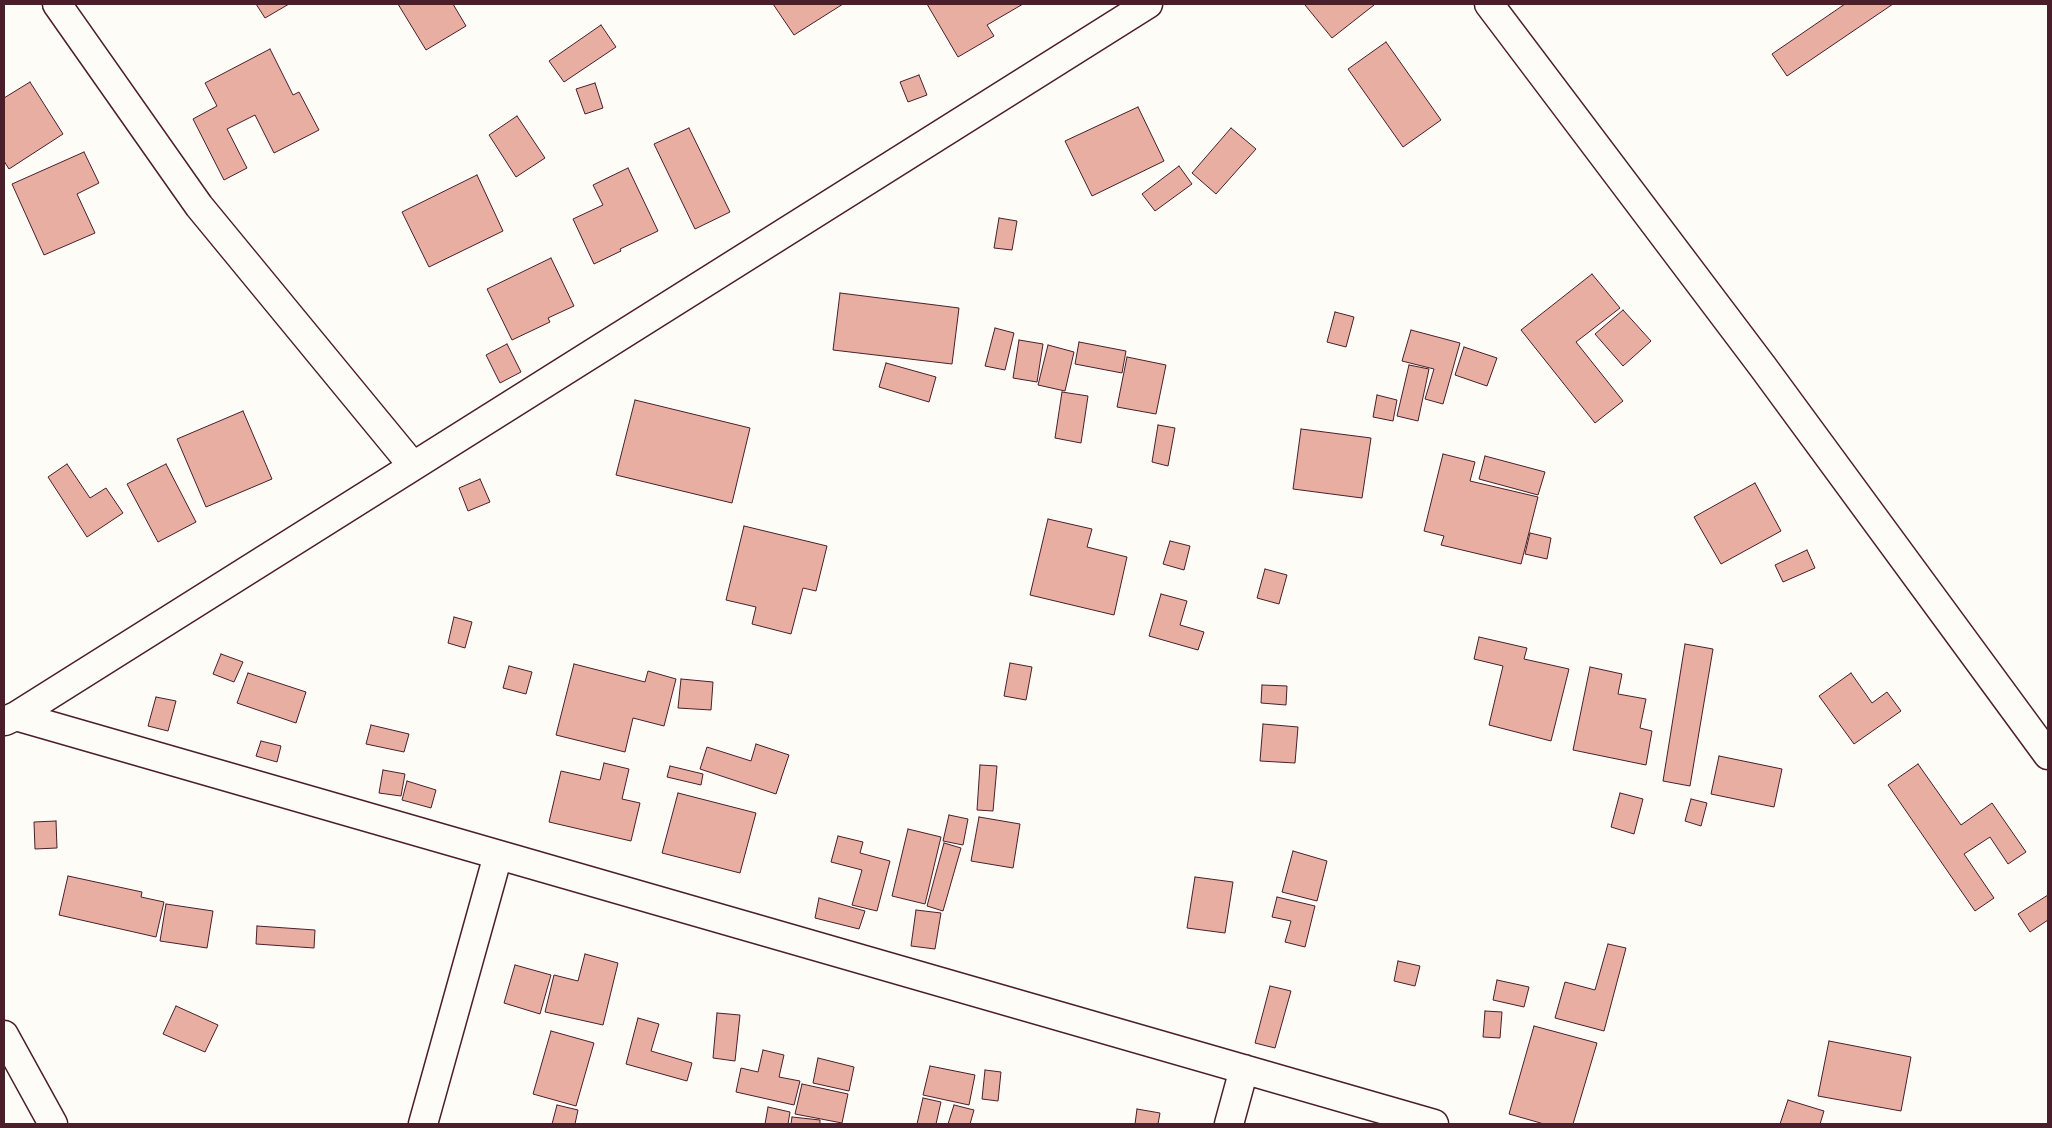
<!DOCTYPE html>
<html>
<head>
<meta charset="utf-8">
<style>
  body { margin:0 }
  #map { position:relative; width:2052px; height:1128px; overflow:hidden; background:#fdfcf7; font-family:"Patrick Hand",sans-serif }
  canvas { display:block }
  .frame { position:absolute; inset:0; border:5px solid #4a1f2b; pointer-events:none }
</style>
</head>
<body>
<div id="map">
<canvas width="2052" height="1128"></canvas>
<div class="frame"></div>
</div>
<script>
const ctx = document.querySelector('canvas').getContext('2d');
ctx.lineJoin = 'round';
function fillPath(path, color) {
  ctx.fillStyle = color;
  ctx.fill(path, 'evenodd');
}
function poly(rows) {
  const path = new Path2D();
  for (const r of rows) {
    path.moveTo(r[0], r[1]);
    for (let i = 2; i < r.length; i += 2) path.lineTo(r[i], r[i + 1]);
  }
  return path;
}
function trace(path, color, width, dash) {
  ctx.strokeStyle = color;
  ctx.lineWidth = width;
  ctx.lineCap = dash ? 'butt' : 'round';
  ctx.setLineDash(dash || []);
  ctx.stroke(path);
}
const building = poly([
  [256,4,289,4,265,18,256,4],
  [398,4,453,4,466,26,426,50,398,4],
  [773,4,843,4,794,35,773,4],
  [927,4,1023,4,987,25,994,36,958,57,927,4],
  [1307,4,1372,4,1374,5,1332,38,1305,5,1307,4],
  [1845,4,1893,4,1787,76,1772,54,1845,4],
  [601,25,616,47,564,82,549,61,601,25],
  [1386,42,1441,120,1403,147,1348,69,1386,42],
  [270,49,293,95,299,92,319,130,274,153,255,115,227,129,247,168,224,180,193,119,217,106,205,83,270,49],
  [919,75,927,95,908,102,900,82,919,75],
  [30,82,63,134,9,169,4,161,4,98,30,82],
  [595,83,603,108,585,114,576,89,595,83],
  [1138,107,1164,161,1092,196,1065,141,1138,107],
  [517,116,545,158,516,177,489,135,517,116],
  [689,128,730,212,695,229,654,144,689,128],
  [1231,128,1256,149,1216,194,1192,173,1231,128],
  [84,152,99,183,77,194,95,233,44,255,12,184,84,152],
  [1179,166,1192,184,1155,211,1142,194,1179,166],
  [628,168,658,231,620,249,621,251,594,264,573,219,603,205,593,185,628,168],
  [477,175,503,231,429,267,402,212,477,175],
  [999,218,1017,221,1012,250,994,248,999,218],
  [551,258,574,306,548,318,550,322,512,340,487,289,551,258],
  [1592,274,1620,308,1576,342,1623,401,1595,423,1521,330,1592,274],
  [840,293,959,308,952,364,833,350,840,293],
  [1623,310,1651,341,1623,366,1595,334,1623,310],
  [1335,312,1354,317,1346,347,1327,342,1335,312],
  [995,328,1014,333,1005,370,985,366,995,328],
  [1411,330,1460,343,1443,404,1425,399,1434,369,1402,361,1411,330],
  [1019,340,1043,344,1037,382,1013,378,1019,340],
  [1079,342,1126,351,1122,373,1075,364,1079,342],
  [507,344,521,372,500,383,486,355,507,344],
  [1048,345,1074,352,1065,391,1038,385,1048,345],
  [1464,347,1497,358,1487,386,1455,375,1464,347],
  [1127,357,1166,365,1156,414,1117,407,1127,357],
  [886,363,936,377,929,402,879,387,886,363],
  [1409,365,1429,369,1418,421,1397,416,1409,365],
  [1062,392,1088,396,1081,443,1055,438,1062,392],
  [1377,395,1397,400,1393,421,1373,417,1377,395],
  [635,400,750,428,732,503,616,475,635,400],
  [243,411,272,479,206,507,177,439,243,411],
  [1158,425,1175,428,1168,466,1152,462,1158,425],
  [1301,429,1371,438,1362,498,1293,489,1301,429],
  [1443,454,1475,462,1470,481,1538,497,1521,564,1441,545,1444,536,1424,531,1443,454],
  [1485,456,1545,472,1538,495,1479,479,1485,456],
  [67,464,90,498,106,488,123,513,87,537,48,477,67,464],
  [166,464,196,522,158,542,127,484,166,464],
  [480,479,490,502,468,511,459,488,480,479],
  [1755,483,1781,531,1721,564,1694,517,1755,483],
  [1048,519,1092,529,1087,547,1127,557,1114,615,1030,595,1048,519],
  [744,526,827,546,816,591,803,588,791,634,752,624,756,607,726,600,744,526],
  [1530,533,1551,538,1547,559,1525,554,1530,533],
  [1170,541,1190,546,1184,570,1163,564,1170,541],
  [1807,550,1815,568,1783,582,1775,565,1807,550],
  [1265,569,1287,575,1279,604,1257,598,1265,569],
  [1161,594,1187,601,1180,625,1204,632,1198,650,1149,636,1161,594],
  [454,617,472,622,465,648,448,643,454,617],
  [1479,637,1527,648,1524,659,1569,669,1551,741,1489,725,1503,666,1474,659,1479,637],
  [1685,644,1713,649,1690,786,1663,781,1685,644],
  [221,654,243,662,234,682,213,674,221,654],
  [1010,663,1032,667,1026,700,1004,696,1010,663],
  [574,664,645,682,648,671,676,679,664,726,633,718,625,752,556,735,574,664],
  [509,666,532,672,526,694,503,688,509,666],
  [1590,667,1622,674,1618,694,1646,699,1640,728,1652,731,1646,765,1573,750,1590,667],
  [248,673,306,692,296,723,237,703,248,673],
  [1851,673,1872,703,1887,692,1901,711,1854,744,1819,696,1851,673],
  [681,679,713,682,711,710,678,708,681,679],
  [1262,685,1287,686,1286,705,1261,703,1262,685],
  [156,697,176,701,168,731,148,726,156,697],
  [1263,724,1298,727,1295,763,1260,761,1263,724],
  [371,725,409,734,404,752,366,744,371,725],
  [261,741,281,746,277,762,256,756,261,741],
  [756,744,789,755,776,794,700,769,707,747,751,761,756,744],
  [1719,756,1782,769,1774,807,1711,794,1719,756],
  [604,763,629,769,622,799,640,803,631,841,549,822,561,771,600,780,604,763],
  [1918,764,1961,825,1992,803,2026,852,2008,864,1990,837,1964,854,1994,898,1975,911,1888,785,1918,764],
  [980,765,997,766,993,811,977,810,980,765],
  [670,766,703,774,701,785,667,777,670,766],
  [383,770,405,774,401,796,379,793,383,770],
  [407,781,436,790,431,808,402,800,407,781],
  [678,793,756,813,740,873,662,853,678,793],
  [1620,793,1643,799,1634,834,1611,827,1620,793],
  [1691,799,1707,803,1701,826,1685,821,1691,799],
  [949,815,968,819,963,845,943,841,949,815],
  [979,817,1020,824,1013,868,971,861,979,817],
  [56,821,57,848,35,849,34,822,56,821],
  [908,829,941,837,925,904,892,896,908,829],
  [838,836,863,842,860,853,890,861,877,911,852,905,862,870,831,862,838,836],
  [944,843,961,848,943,911,927,906,944,843],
  [1293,851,1327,861,1317,901,1282,892,1293,851],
  [68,876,142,892,141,897,164,902,156,937,59,915,68,876],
  [1195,877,1233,882,1225,933,1187,928,1195,877],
  [2048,895,2048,920,2030,932,2018,914,2048,895],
  [1277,897,1315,906,1305,947,1285,942,1291,921,1272,917,1277,897],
  [819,898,865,911,859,929,815,918,819,898],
  [166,904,213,911,207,948,160,941,166,904],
  [916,910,941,913,935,949,911,946,916,910],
  [257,926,315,930,314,948,256,944,257,926],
  [1608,944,1626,948,1604,1031,1555,1018,1565,982,1595,990,1608,944],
  [585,954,618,963,603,1025,545,1012,554,975,578,981,585,954],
  [1398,961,1420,966,1415,986,1394,981,1398,961],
  [515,965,551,975,540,1014,504,1003,515,965],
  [1497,980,1529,987,1524,1007,1493,1000,1497,980],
  [1270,986,1291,991,1275,1048,1255,1043,1270,986],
  [176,1006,218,1025,205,1052,163,1034,176,1006],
  [1485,1011,1502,1012,1500,1038,1483,1037,1485,1011],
  [717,1013,740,1015,735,1061,713,1058,717,1013],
  [638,1018,659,1024,651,1051,692,1063,687,1081,626,1064,638,1018],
  [1534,1026,1597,1043,1573,1124,1544,1124,1509,1114,1534,1026],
  [551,1031,594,1043,576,1106,533,1094,551,1031],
  [1829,1041,1911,1057,1901,1111,1818,1096,1829,1041],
  [763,1050,784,1055,779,1077,800,1081,794,1105,736,1092,741,1068,758,1072,763,1050],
  [818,1058,854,1067,849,1091,813,1083,818,1058],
  [930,1066,975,1075,969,1105,923,1095,930,1066],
  [985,1070,1001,1072,998,1101,982,1099,985,1070],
  [802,1084,848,1094,842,1123,795,1114,802,1084],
  [923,1098,941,1102,936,1124,917,1124,923,1098],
  [1788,1100,1824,1111,1820,1124,1780,1124,1788,1100],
  [557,1105,578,1110,575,1124,552,1124,557,1105],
  [954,1105,974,1110,970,1124,948,1124,954,1105],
  [768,1107,790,1112,788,1124,765,1124,768,1107],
  [1137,1109,1160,1113,1158,1124,1135,1124,1137,1109],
  [792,1117,820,1120,820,1124,791,1124,792,1117]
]);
const minor = poly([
  [57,4,199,206,413,466],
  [1489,4,1763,367,2048,755],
  [16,716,1434,1124],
  [5,721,16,716,1148,4],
  [4,1035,53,1124],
  [423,1124,498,855],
  [1229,1124,1244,1069]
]);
fillPath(building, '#e8aea2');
trace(building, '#4a1f2b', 1);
trace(minor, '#4a1f2b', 31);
trace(minor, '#fdfcf7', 28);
</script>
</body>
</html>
